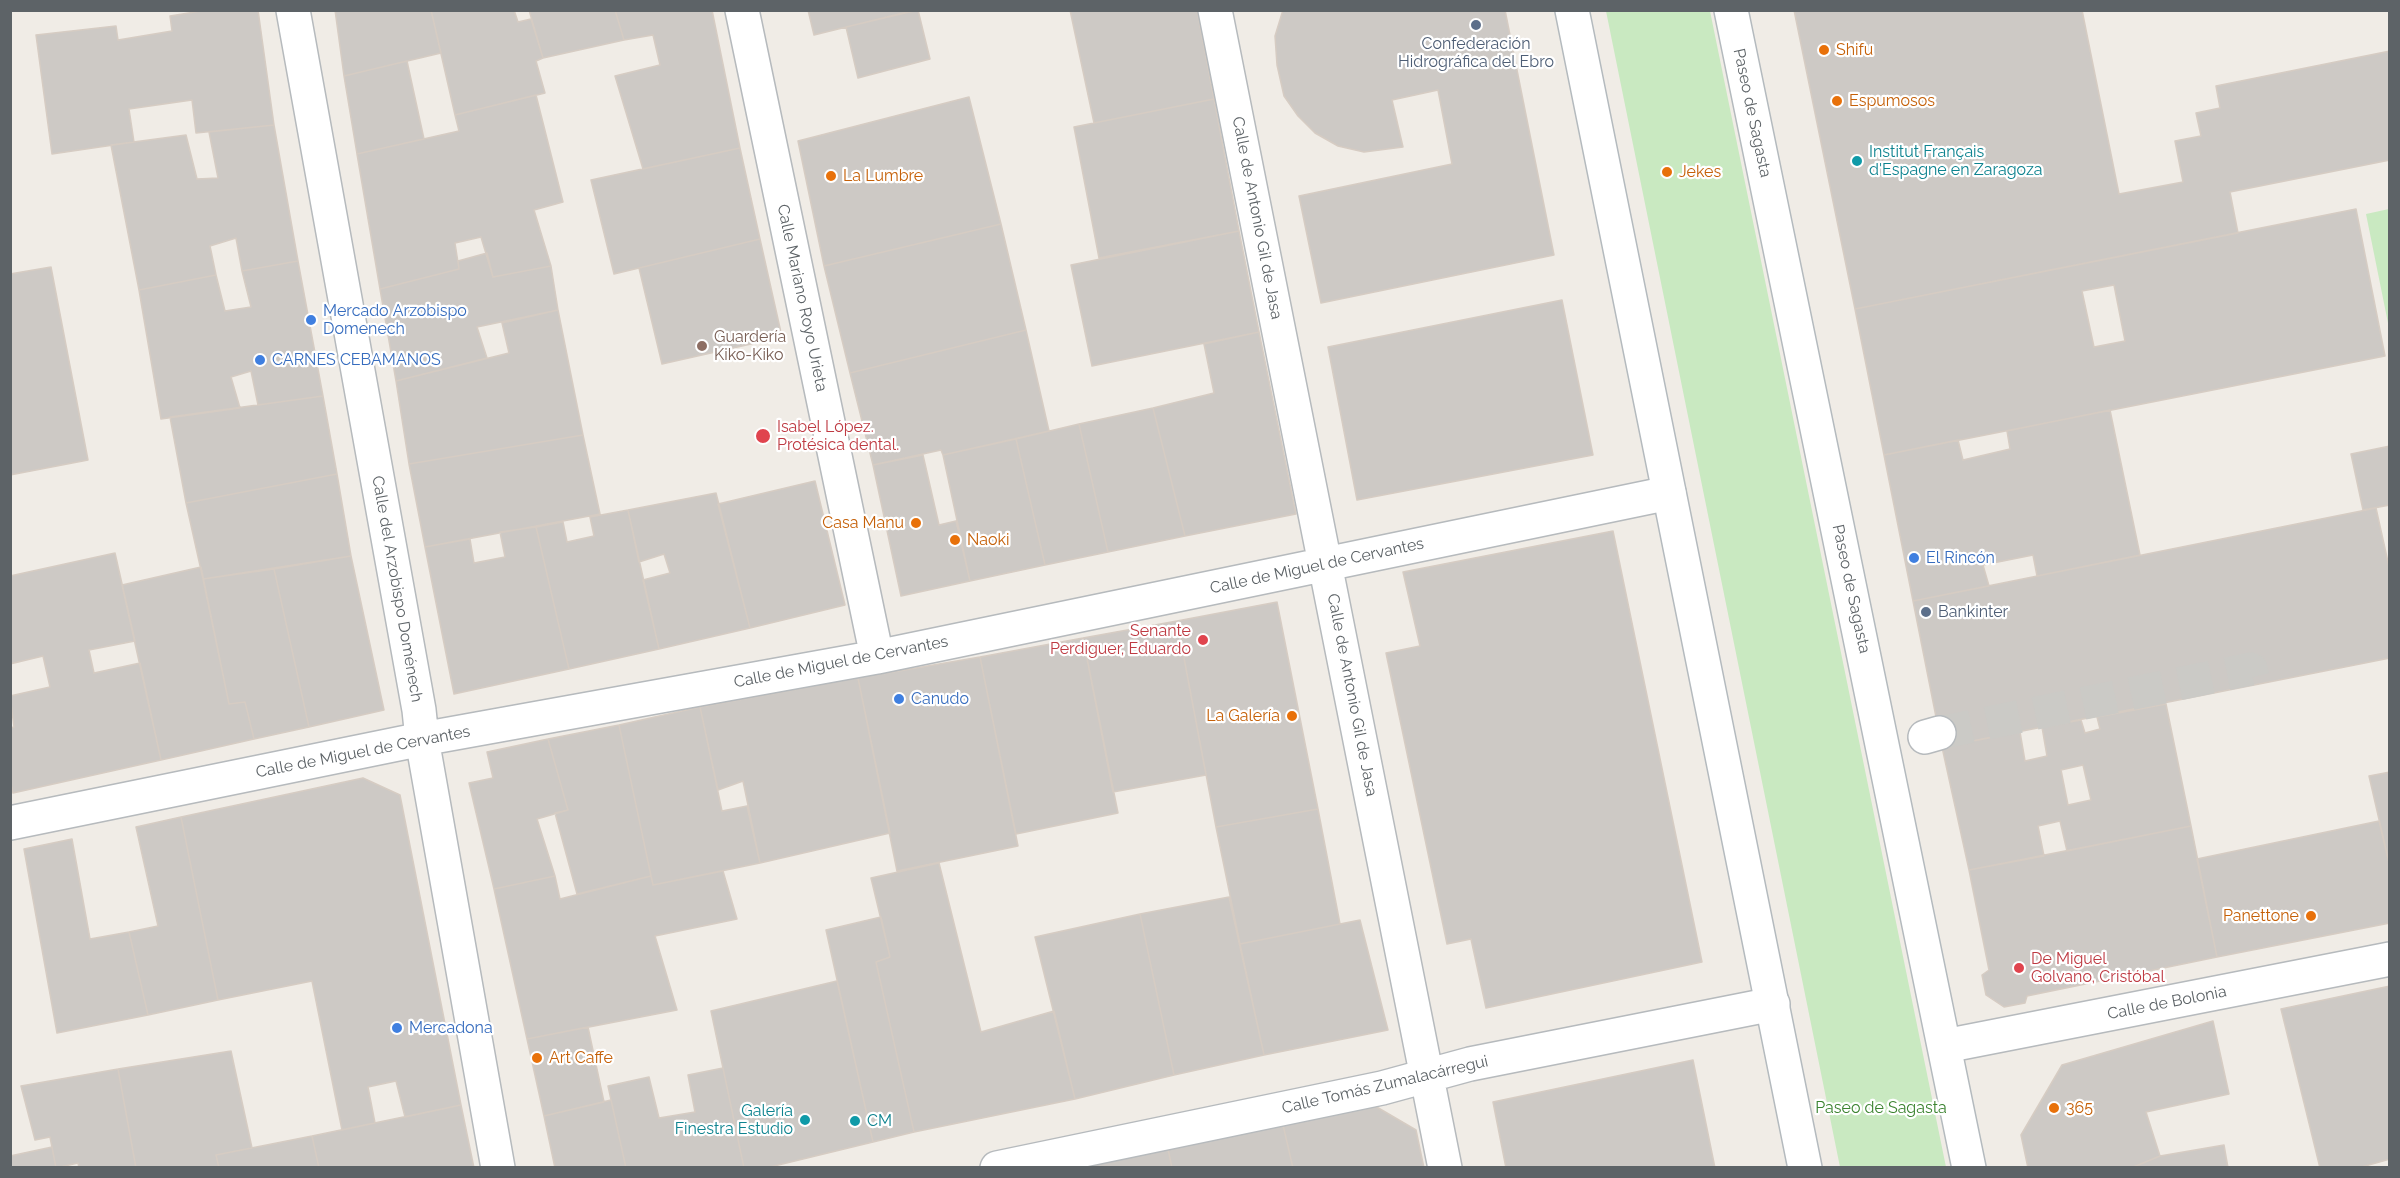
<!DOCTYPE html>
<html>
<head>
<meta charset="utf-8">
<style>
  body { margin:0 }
  #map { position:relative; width:2400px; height:1178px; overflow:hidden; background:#f0ece6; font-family:Raleway,sans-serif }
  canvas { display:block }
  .frame { position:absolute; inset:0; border:12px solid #5d6367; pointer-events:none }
</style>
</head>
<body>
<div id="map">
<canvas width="2400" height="1178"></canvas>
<div class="frame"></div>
</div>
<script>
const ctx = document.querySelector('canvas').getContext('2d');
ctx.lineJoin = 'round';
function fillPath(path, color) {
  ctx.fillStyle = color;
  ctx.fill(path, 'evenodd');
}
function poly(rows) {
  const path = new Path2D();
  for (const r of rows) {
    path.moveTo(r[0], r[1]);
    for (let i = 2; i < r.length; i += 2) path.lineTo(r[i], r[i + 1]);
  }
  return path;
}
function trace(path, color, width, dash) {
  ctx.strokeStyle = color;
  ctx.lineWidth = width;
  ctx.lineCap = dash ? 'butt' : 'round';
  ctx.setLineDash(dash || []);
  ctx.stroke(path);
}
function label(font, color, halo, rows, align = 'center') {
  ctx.font = font + ' Raleway,sans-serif';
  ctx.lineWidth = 4.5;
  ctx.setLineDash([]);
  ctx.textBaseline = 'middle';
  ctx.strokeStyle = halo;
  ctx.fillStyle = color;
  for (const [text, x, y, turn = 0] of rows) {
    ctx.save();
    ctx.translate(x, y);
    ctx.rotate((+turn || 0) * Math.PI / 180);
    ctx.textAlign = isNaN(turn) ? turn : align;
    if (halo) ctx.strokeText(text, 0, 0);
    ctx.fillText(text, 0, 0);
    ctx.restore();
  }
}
const green = poly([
  [1606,11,1710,11,1946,1167,1840,1167],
  [2389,209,2390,209,2389,328,2366,214]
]);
const building = poly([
  [207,10,258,10,274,125,196,133,192,100,129,109,134,142,52,154,36,35,116,26,118,40,172,31,170,16,207,10],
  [335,10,431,10,441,53,344,76,335,10],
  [431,10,514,10,518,22,531,19,543,58,536,61,545,93,455,115,431,10],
  [529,10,615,10,624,40,543,58,529,10],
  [615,10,712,10,740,148,643,169,615,76,660,65,653,35,624,40,615,10],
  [808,10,915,10,814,35,808,10],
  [918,10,930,59,858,78,846,27,918,10],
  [1070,10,1197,10,1214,99,1094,123,1070,10],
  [1283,10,1505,10,1554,255,1321,303,1299,196,1452,164,1438,90,1392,100,1403,147,1364,152,1338,146,1315,133,1298,116,1284,96,1277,65,1275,36,1283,10],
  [1794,10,2082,10,2119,194,2183,182,2175,141,2201,136,2196,113,2220,108,2216,86,2390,51,2390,160,2230,192,2238,233,1855,309,1794,10],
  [407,61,424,139,357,154,344,76,407,61],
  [536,95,563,202,534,210,551,266,493,277,481,237,455,243,459,269,380,289,357,154,459,131,455,115,536,95],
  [969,97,1001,224,824,266,798,141,969,97],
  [1214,99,1239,231,1099,258,1074,127,1214,99],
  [274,125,298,261,242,271,236,238,210,246,216,275,139,290,111,145,186,135,197,179,218,178,209,132,274,125],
  [740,148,760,239,614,274,591,180,740,148],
  [2356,209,2385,356,1884,455,1855,309,2356,209],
  [2114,285,2125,341,2094,347,2082,291,2114,285],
  [1001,224,1026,330,850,373,824,266,1001,224],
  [1239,231,1259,332,1092,366,1071,265,1239,231],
  [760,239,782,337,662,364,639,268,760,239],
  [487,253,493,277,551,266,558,310,477,327,487,358,396,381,380,289,459,269,458,261,487,253],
  [298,261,323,396,258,405,251,371,231,377,240,408,161,419,139,290,216,275,225,311,251,307,242,271,298,261],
  [51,267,88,460,10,475,10,274,51,267],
  [1562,300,1593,455,1357,500,1328,347,1562,300],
  [558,310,583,435,409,464,396,381,509,353,502,323,558,310],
  [1026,330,1049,431,943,455,941,450,873,465,850,373,1026,330],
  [1259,332,1296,514,1185,536,1153,408,1214,393,1204,344,1259,332],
  [323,396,337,474,186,503,170,417,323,396],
  [1153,408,1185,536,1108,552,1079,424,1153,408],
  [2110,410,2140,555,2037,576,2033,555,1983,565,1989,586,1913,601,1884,455,1958,440,1963,460,2010,449,2007,431,2110,410],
  [1079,424,1108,552,1045,565,1016,439,1079,424],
  [583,435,600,514,425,547,409,464,583,435],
  [1016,439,1045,565,970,581,943,455,1016,439],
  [2390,446,2390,505,2363,510,2351,454,2390,446],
  [923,455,939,525,956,521,970,581,901,596,873,465,923,455],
  [337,474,351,556,203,579,186,503,337,474],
  [815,481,845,605,750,628,718,504,815,481],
  [716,493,750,628,659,649,643,580,670,573,664,554,639,562,628,510,716,493],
  [2376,508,2390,571,2390,658,1942,747,1913,601,2376,508],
  [628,510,659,649,569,669,536,527,563,522,567,542,594,536,590,517,628,510],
  [536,527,569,669,454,694,425,547,470,539,474,563,505,557,500,532,536,527],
  [1613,531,1702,962,1486,1008,1471,939,1447,944,1386,653,1420,646,1403,572,1613,531],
  [115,553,135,641,89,650,94,673,140,663,161,760,13,793,10,780,10,728,14,727,10,696,50,687,43,656,10,664,10,576,115,553],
  [351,556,384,710,309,727,274,569,351,556],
  [201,567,229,704,245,702,254,739,161,760,122,585,201,567],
  [274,569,309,727,254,739,245,702,229,704,203,579,274,569],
  [1277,602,1318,809,1216,827,1177,621,1277,602],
  [1177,621,1206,775,1113,792,1083,638,1177,621],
  [1083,638,1118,813,1016,834,980,657,1083,638],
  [980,657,1018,846,897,871,858,678,980,657],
  [858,678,890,833,760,863,743,781,718,790,700,707,858,678],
  [2166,704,2191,826,2067,851,2060,821,2038,826,2044,856,1969,870,1942,747,2020,732,2025,761,2047,756,2042,727,2081,720,2085,733,2100,729,2097,717,2166,704],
  [2083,765,2091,800,2068,805,2061,770,2083,765],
  [700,707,722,811,747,806,760,863,653,885,619,725,700,707],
  [619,725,651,876,577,894,555,813,568,810,548,739,619,725],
  [548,739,568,810,537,819,555,876,494,889,469,783,493,778,487,752,548,739],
  [2390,772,2390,867,2369,776,2390,772],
  [363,778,400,795,461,1105,405,1117,396,1081,368,1087,375,1123,342,1130,312,981,218,1000,181,817,363,778],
  [1318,809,1340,924,1240,944,1216,827,1318,809],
  [181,817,218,1000,148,1015,129,932,158,926,136,827,181,817],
  [2379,821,2390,867,2390,923,2217,957,2197,859,2379,821],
  [2191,826,2217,957,2027,996,2025,1003,2004,1007,1986,995,1982,975,1989,970,1969,870,2191,826],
  [72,839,90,939,129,932,148,1015,57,1033,24,849,72,839],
  [939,863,981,1032,1054,1011,1075,1099,914,1132,876,962,890,957,871,878,939,863],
  [723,871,737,919,655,936,677,1010,527,1039,494,889,555,876,560,899,651,876,653,885,723,871],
  [1229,897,1264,1055,1174,1075,1140,914,1229,897],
  [1140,914,1174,1075,1075,1099,1035,937,1140,914],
  [881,917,890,957,876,962,914,1132,873,1142,826,930,881,917],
  [1360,920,1388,1030,1264,1055,1240,944,1360,920],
  [837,981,873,1142,766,1168,744,1168,711,1011,837,981],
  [2390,986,2390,1159,2358,1168,2320,1168,2281,1009,2390,986],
  [2213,1021,2229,1094,2146,1112,2160,1156,2131,1168,2028,1168,2021,1135,2062,1065,2213,1021],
  [588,1027,604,1102,544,1116,527,1039,588,1027],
  [231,1051,252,1148,216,1155,219,1168,136,1168,118,1069,231,1051],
  [1693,1060,1715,1168,1506,1168,1493,1102,1693,1060],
  [723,1068,744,1168,626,1168,608,1086,649,1077,659,1118,695,1112,688,1075,723,1068],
  [118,1069,136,1168,79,1168,78,1163,56,1168,50,1137,35,1140,21,1086,118,1069],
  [611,1100,626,1168,555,1168,544,1116,611,1100],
  [461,1105,474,1168,319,1168,312,1136,461,1105],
  [1375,1106,1416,1130,1424,1168,1293,1168,1283,1125,1375,1106],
  [1283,1125,1293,1168,1172,1168,1168,1149,1283,1125],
  [312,1136,319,1168,219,1168,216,1155,312,1136],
  [2224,1145,2228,1168,2131,1168,2160,1156,2224,1145],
  [52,1147,56,1168,10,1168,10,1156,52,1147],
  [1168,1149,1172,1168,1081,1168,1168,1149]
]);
const pedestrianTunnel = poly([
  [1939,733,2251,669,2255,685]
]);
const pedestrian = poly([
  [1925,737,1939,733]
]);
const minor = poly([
  [293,10,419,710,422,739,498,1168],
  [742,10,877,657],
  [1215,10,1445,1168],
  [10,823,422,739,877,657,1669,493],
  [1945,1046,2390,959],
  [997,1168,1382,1088,1470,1064,1773,1004]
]);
const secondary = poly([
  [1572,10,1805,1168],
  [1731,10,1969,1168]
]);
const markers = [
  [1476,25,6,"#5c6f8a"],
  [1824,50,6,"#e8710a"],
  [1837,101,6,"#e8710a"],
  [1857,161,6,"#0f9aa8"],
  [1667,172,6,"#e8710a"],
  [831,176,6,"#e8710a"],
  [311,320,6,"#3f7fe0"],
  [702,346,6,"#8d6e63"],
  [260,360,6,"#3f7fe0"],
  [763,436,8,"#e0444e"],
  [916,523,6,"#e8710a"],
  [955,540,6,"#e8710a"],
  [1914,558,6,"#3f7fe0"],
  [1926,612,6,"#5c6f8a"],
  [1203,640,6,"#e0444e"],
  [899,699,6,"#3f7fe0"],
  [1292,716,6,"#e8710a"],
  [2311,916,6,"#e8710a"],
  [2019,968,6,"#e0444e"],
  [397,1028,6,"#3f7fe0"],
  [537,1058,6,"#e8710a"],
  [2054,1108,6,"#e8710a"],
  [805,1120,6,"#0f9aa8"],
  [855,1121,6,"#0f9aa8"]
];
const serviceNames = [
  ["Confederación",1476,44],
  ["Hidrográfica del Ebro",1476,62],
  ["Bankinter",1938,612,"left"]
];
const foodNames = [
  ["Shifu",1836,50],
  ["Espumosos",1849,101],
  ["Jekes",1679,172],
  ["La Lumbre",843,176],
  ["Casa Manu",904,523,"right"],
  ["Naoki",967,540],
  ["La Galería",1280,716,"right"],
  ["Panettone",2299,916,"right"],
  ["Art Caffe",549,1058],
  ["365",2066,1108]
];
const streetNames = [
  ["Paseo de Sagasta",1752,113,78],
  ["Calle de Antonio Gil de Jasa",1257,218,79],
  ["Calle Mariano Royo Urieta",802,298,78],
  ["Calle de Miguel de Cervantes",1317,566,-12],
  ["Calle del Arzobispo Doménech",397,589,80],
  ["Paseo de Sagasta",1851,589,78],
  ["Calle de Miguel de Cervantes",841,662,-11],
  ["Calle de Antonio Gil de Jasa",1352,695,79],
  ["Calle de Miguel de Cervantes",363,752,-11],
  ["Calle de Bolonia",2167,1003,-11],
  ["Calle Tomás Zumalacárregui",1385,1085,-13]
];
const cultureNames = [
  ["Institut Français",1869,152],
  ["d'Espagne en Zaragoza",1869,170],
  ["Galería",793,1111,"right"],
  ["Finestra Estudio",793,1129,"right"],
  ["CM",867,1121]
];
const shopNames = [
  ["Mercado Arzobispo",323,311],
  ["Domenech",323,329],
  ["CARNES CEBAMANOS",272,360],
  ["El Rincón",1926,558],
  ["Canudo",911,699],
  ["Mercadona",409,1028]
];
const educationNames = [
  ["Guardería",714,337],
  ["Kiko-Kiko",714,355]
];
const healthNames = [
  ["Isabel López.",777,427],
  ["Protésica dental.",777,445],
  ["Senante",1191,631,"right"],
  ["Perdiguer, Eduardo",1191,649,"right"],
  ["De Miguel",2031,959],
  ["Golvano, Cristóbal",2031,977]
];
const parkNames = [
  ["Paseo de Sagasta",1881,1108]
];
fillPath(green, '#c9e9c1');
fillPath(building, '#cdc9c5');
trace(building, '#d6ccc3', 1.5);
trace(pedestrianTunnel, '#cbcac6', 33, [33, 16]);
trace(pedestrian, '#b6babd', 36);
trace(minor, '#b6babd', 36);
trace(secondary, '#b4babe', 36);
trace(pedestrian, '#fff', 33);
trace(minor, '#fff', 33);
trace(secondary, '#fff', 33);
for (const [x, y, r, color] of markers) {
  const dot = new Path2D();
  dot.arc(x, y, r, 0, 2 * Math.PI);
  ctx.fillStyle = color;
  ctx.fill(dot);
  trace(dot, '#fff', 2);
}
label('16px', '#4e5e75', '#fff', serviceNames);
label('16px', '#c56008', '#fff', foodNames, 'left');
label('16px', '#5d6367', '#fff', streetNames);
label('16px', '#0d838f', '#fff', cultureNames, 'left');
label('16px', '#366cbe', '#fff', shopNames, 'left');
label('16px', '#785e54', '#fff', educationNames, 'left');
label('16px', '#be3a42', '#fff', healthNames, 'left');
label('16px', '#3b8330', '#fff', parkNames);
</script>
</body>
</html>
